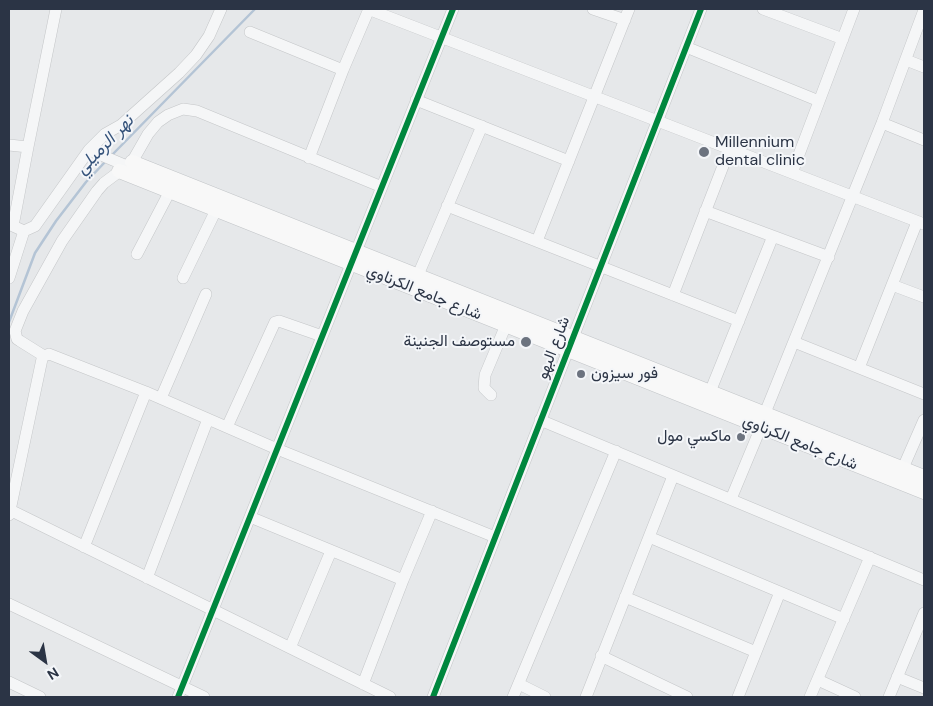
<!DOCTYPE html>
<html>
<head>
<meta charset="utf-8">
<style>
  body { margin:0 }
  #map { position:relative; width:933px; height:706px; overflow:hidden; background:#e6e8ea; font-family:"DM Sans",sans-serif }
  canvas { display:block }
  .frame { position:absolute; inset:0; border:10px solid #2b3445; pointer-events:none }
  .north { position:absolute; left:20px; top:636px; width:50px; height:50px; -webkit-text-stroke:4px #f4f6f9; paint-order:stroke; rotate:148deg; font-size:14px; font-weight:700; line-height:20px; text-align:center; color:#2b3445 }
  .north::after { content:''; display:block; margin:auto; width:18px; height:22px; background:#2b3445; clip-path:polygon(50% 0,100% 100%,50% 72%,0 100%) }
</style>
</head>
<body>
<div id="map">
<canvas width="933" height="706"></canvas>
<div class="frame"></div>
<div class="north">N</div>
</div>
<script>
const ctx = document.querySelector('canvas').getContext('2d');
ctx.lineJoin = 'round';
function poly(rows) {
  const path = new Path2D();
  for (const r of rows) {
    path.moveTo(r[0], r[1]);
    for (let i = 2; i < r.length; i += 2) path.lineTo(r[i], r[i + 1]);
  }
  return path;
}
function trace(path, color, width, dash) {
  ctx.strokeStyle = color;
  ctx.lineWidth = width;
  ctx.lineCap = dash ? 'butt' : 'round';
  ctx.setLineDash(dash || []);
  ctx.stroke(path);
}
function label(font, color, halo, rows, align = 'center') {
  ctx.font = font + ' "DM Sans",Vazirmatn,sans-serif';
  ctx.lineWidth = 4;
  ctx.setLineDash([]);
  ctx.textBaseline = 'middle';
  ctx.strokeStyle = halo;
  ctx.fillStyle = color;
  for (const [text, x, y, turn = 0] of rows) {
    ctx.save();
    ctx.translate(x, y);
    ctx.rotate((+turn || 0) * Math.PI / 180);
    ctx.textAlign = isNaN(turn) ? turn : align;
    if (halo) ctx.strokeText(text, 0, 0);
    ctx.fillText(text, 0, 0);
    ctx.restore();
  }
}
const stream = poly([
  [111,156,255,9],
  [9,322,35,253,56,221,86,182,105,162]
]);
const minor = poly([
  [368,9,924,224],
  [593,9,625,20],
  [763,9,843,39],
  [250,32,343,70],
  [686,47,819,101],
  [906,60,924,67],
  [416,100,569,161],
  [882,123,924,140],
  [9,145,28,147],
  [89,150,127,166],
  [309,158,343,70,369,9],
  [792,173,854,9],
  [447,206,739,321],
  [705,211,829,257],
  [24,231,13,226,28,147,56,9],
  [537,241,629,9],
  [137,254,170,191],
  [418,275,482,126],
  [9,278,24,231,35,226,89,150,105,134,121,125,179,73,196,55,209,36,221,9],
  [183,278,216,210],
  [892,285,924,297],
  [673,295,730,148],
  [794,342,924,394],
  [44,356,20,341,17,339,15,331,23,311,62,241,97,191,104,183,132,162,148,134,158,122,168,115,183,109,197,111,382,187],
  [859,368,917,222],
  [710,392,773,236],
  [491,395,484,388,485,375,506,325],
  [161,398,206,294],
  [765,413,882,123,924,10],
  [540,420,924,580],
  [227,427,275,322,279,321,322,336],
  [903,468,924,420],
  [731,499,761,427],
  [10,510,390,697],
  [9,515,42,359,44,356,49,354,146,392,277,449,495,537],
  [250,517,403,580],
  [649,537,844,619],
  [84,547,146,392],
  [147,578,208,419],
  [625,597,756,652],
  [9,604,204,697],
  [290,648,331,551],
  [601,656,687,697],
  [897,677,924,688],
  [818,680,855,697],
  [9,682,40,697],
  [363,684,403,580,432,511],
  [519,684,545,697],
  [178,697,453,9],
  [433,697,701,9],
  [513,697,616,451],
  [586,697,673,476],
  [738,697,780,592],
  [810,697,870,557],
  [889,697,924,613]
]);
const major = poly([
  [132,162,924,477],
  [119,171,924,492]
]);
const cycleway = poly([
  [178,697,453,9],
  [433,697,701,9]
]);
const markers = [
  [704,152,6,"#6c737f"],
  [526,342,6,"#6c737f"],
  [581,374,5,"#6c737f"],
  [741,437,5,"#6c737f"]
];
const poiNames = [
  ["Millennium",715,143],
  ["dental clinic",715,161],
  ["مستوصف الجنينة",515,342,"right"],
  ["فور سيزون",591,374],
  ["ماكسي مول",731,437,"right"]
];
const streetNames = [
  ["شارع جامع الكرناوي",424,293,22],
  ["شارع البهو",554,348,-69],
  ["شارع جامع الكرناوي",800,443,22]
];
const waterNames = [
  ["نهر الرميلي",105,145,-46]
];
trace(stream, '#b4c4d5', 2.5);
trace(minor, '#c4c6c8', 12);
trace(major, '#c2c5c8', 15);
trace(minor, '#f5f6f7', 11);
trace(major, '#f8f8f8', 14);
trace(cycleway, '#00873e', 6);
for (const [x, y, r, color] of markers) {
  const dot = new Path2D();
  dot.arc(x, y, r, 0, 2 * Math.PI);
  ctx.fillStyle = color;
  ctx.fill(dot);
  trace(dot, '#f4f6f9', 2);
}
label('16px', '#2b3445', '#f4f6f9', poiNames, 'left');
label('16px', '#2b3445', '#f4f6f9', streetNames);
label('italic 18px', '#34527a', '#f4f6f9', waterNames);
</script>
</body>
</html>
